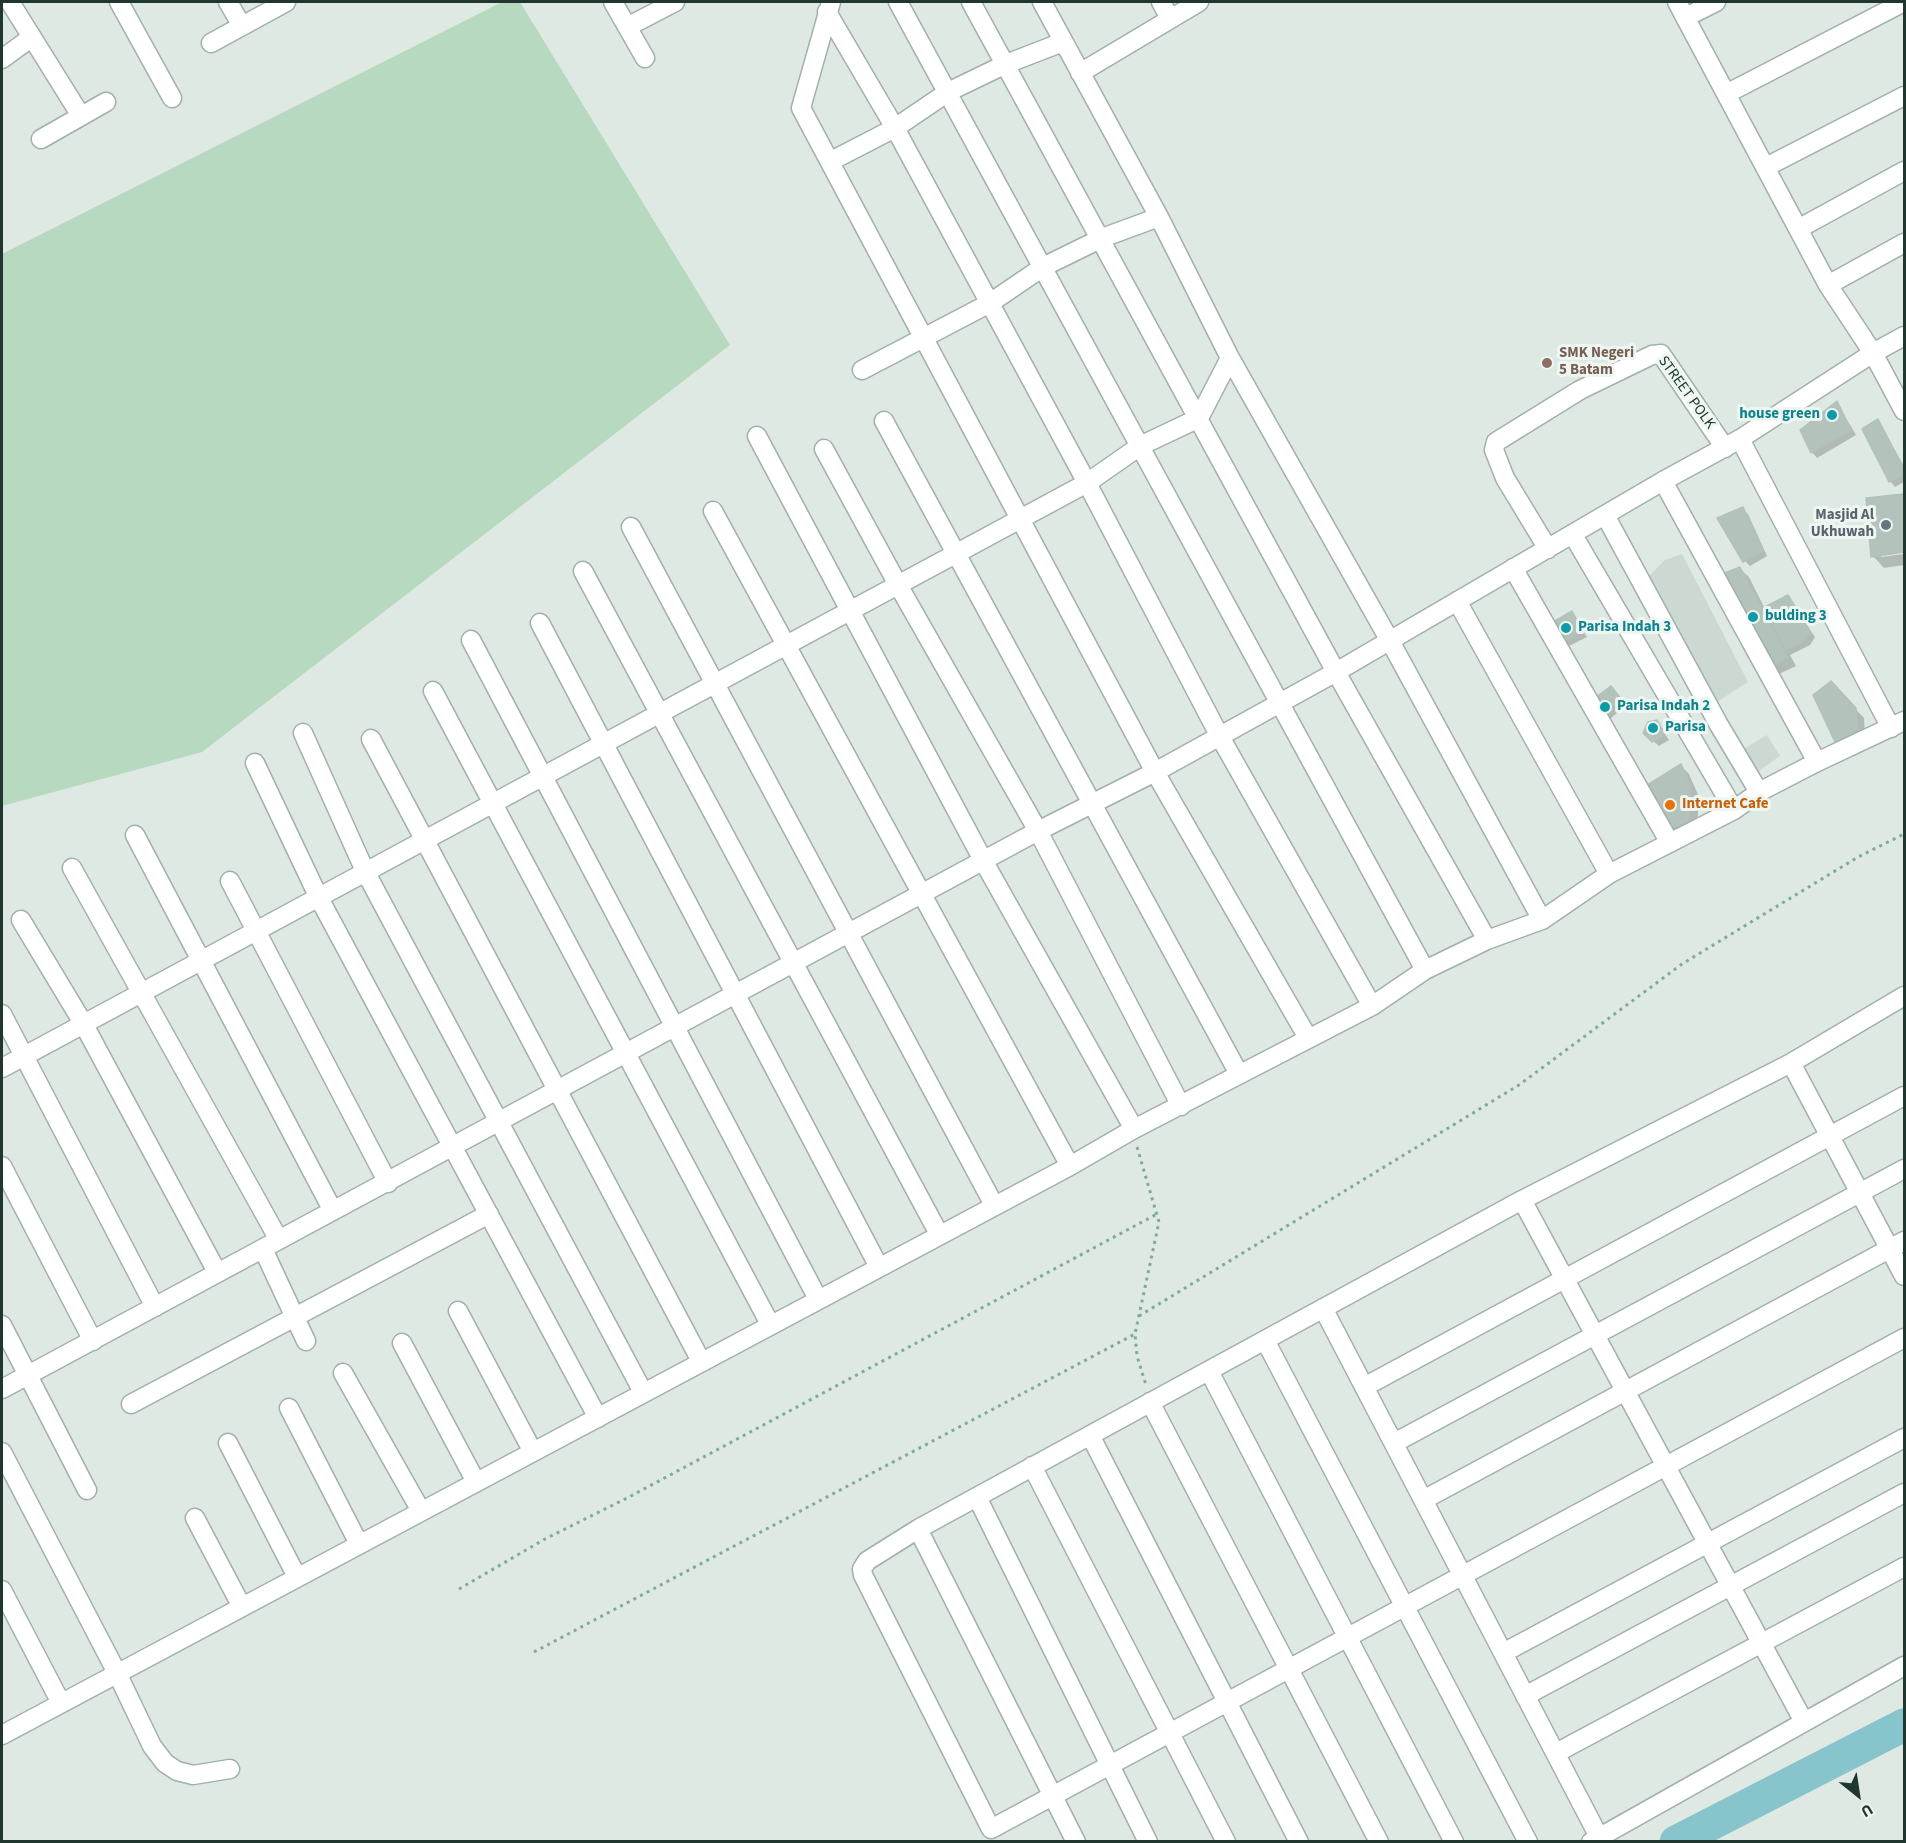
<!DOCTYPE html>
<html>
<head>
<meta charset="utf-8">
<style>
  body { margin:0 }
  #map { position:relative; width:1906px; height:1843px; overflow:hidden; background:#dee9e3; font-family:"Source Sans 3",sans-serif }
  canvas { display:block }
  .frame { position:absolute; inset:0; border:3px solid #203730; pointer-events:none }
  .north { position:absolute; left:1828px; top:1765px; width:60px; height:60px; -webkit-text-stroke:4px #eef6f1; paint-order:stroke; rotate:150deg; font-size:16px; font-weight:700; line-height:24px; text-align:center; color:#203730 }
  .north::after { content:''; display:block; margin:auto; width:21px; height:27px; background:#203730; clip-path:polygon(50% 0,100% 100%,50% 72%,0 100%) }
</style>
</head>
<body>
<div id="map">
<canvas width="1906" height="1843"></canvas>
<div class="frame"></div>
<div class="north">U</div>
</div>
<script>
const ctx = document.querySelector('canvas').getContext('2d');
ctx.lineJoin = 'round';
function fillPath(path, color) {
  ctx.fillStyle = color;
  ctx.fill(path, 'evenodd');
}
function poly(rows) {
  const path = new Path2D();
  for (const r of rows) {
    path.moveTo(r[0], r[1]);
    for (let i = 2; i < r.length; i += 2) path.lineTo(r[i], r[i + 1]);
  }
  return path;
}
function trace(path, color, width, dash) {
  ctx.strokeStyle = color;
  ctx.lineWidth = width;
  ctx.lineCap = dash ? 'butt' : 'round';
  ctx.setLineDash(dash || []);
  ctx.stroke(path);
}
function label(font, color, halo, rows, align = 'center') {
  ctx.font = font + ' "Source Sans 3",sans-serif';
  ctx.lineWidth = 6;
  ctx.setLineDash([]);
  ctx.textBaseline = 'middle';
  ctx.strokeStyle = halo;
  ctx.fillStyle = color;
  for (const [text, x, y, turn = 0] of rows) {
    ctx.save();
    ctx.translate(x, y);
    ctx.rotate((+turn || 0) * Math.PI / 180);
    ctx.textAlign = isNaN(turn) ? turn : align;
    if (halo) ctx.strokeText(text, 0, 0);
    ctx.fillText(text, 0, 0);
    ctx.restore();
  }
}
const built = poly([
  [1682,554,1748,682,1709,707,1641,584,1665,560],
  [1767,735,1780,756,1749,778,1735,754]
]);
const green = poly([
  [502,2,520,2,730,345,202,752,2,806,2,254]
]);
const shadow = poly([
  [1837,403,1856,435,1817,458,1812,452],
  [1878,421,1904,466,1904,482,1895,487,1890,481],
  [1904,495,1904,551,1881,554,1881,557,1904,554,1904,565,1884,568,1873,556,1867,499],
  [1743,509,1748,514,1767,556,1750,566,1745,561],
  [1740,569,1749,577,1765,609,1787,597,1815,637,1810,645,1790,655,1796,666,1777,675],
  [1572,613,1587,637,1565,648,1560,643],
  [1831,683,1864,718,1865,737,1845,752,1815,696],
  [1617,694,1625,706,1610,719,1605,714],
  [1656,721,1669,740,1659,746,1644,733],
  [1681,766,1689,774,1699,797,1697,828,1675,838,1666,829]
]);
const river = poly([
  [1676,1842,1904,1725]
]);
const building = poly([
  [1837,401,1851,430,1811,453,1800,430,1837,401],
  [1878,419,1904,469,1904,474,1889,482,1862,429,1878,419],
  [1904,494,1904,552,1871,557,1866,498,1904,494],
  [1743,507,1763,551,1743,562,1717,518,1743,507],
  [1740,567,1788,658,1767,668,1717,576,1740,567],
  [1788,595,1810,631,1805,640,1786,650,1765,607,1788,595],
  [1572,611,1583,631,1559,644,1550,624,1572,611],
  [1831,681,1856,708,1857,729,1836,744,1813,695,1831,681],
  [1611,686,1621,699,1604,715,1592,700,1611,686],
  [1657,720,1665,734,1652,742,1643,733,1648,722,1657,720],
  [1681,764,1691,787,1689,820,1665,830,1641,789,1681,764]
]);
const path = poly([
  [1137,1147,1159,1222,1135,1334,1137,1356,1146,1385],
  [1139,1316,1519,1085,1682,964,1858,857,1904,834],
  [459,1589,545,1539,629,1497,1157,1214],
  [534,1652,1135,1334]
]);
const minor = poly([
  [10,2,81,116],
  [119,2,172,98],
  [228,2,242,26],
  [613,2,645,58],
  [831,2,801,108,1155,772,1308,1038],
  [898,2,1425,970],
  [971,2,1336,672,1487,940],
  [1042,2,1159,217,1230,358,1390,641,1542,920],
  [1161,2,1170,18],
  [1677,2,1828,285,1873,353,1904,411],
  [827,12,895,128,1087,483,1219,735,1372,1006],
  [1686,17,1716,2],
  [627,27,675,2],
  [211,43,286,2],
  [2,59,32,37],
  [1080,73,1199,2],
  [1726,94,1904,2],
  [41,139,106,102],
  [831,161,895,128,948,92,1006,64,1063,42],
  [1766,167,1904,96],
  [1798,229,1904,171],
  [1828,285,1904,243],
  [862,370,990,303,1043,267,1102,238,1159,217],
  [884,421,1239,1074],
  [757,436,984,862,1134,1129],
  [1740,439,1891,728],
  [824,449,897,583,1038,831,1181,1106],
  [1663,481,1817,762],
  [713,511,1070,1166],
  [1605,515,1719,725,1759,792],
  [631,527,994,1205],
  [1573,535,1734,810],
  [1548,549,1505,478,1494,450,1496,442,1580,390,1652,355,1661,354,1725,448],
  [1513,568,1670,843],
  [583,571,939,1234],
  [1457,601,1609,874],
  [540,623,879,1267],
  [471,640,818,1299],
  [433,691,770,1324],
  [303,733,365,871,643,1392],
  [371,739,701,1361],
  [255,763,319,898,598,1418],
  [135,835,333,1211],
  [72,868,279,1240],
  [230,881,388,1183],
  [21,920,83,1023,217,1272],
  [1904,996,1791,1063,1522,1200,918,1529,867,1561,862,1569,863,1575,991,1829,1904,1338],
  [2,1014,155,1307],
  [1791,1063,1904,1276],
  [2,1068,1087,483,1140,446,1199,418,1230,358],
  [2,1166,93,1341],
  [1522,1200,1803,1720],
  [263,1249,306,1341],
  [1323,1308,1599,1837],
  [458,1311,533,1452],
  [2,1325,87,1490],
  [1265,1340,1528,1842],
  [402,1343,476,1482],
  [1209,1371,1454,1842],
  [343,1373,421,1511],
  [1364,1387,1904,1096],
  [2,1389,1038,831,1155,772,1336,672,1663,481,1740,439,1873,353,1904,336],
  [1150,1402,1379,1842],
  [131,1404,489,1214],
  [289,1408,359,1544],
  [1090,1435,1299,1842],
  [228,1443,297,1577],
  [1394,1443,1904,1169],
  [2,1452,117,1673,152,1746,165,1763,177,1771,193,1775,230,1769],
  [1032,1466,1226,1842],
  [977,1497,1148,1842],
  [1425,1499,1904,1241],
  [195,1518,242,1607],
  [918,1529,1076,1842],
  [2,1590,61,1703],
  [1503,1653,1904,1438],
  [1525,1696,1904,1493],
  [2,1735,1070,1166,1134,1129,1372,1006,1425,970,1487,940,1542,920,1609,874,1734,810,1759,792,1817,762,1904,721],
  [1556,1753,1904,1567],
  [1591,1842,1904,1666]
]);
const markers = [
  [1547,363,6,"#8d6e63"],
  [1832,415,6,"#0f9aa8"],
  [1886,525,6,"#6b7280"],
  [1753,617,6,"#0f9aa8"],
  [1566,628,6,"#0f9aa8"],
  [1605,707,6,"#0f9aa8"],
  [1653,728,6,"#0f9aa8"],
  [1670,805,6,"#e8710a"]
];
const educationNames = [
  ["SMK Negeri",1559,354],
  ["5 Batam",1559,371]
];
const streetNames = [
  ["STREET POLK",1686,393,54]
];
const cultureNames = [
  ["house green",1820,415,"right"],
  ["bulding 3",1765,617],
  ["Parisa Indah 3",1578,628],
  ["Parisa Indah 2",1617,707],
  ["Parisa",1665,728]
];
const worshipNames = [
  ["Masjid Al",1874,516],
  ["Ukhuwah",1874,533]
];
const foodNames = [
  ["Internet Cafe",1682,805]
];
fillPath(built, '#ccd8d2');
fillPath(green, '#b7d9bf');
fillPath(shadow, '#0003');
trace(river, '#88c4cc', 33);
fillPath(building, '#b3c3bc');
trace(building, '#b1c2ba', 1.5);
trace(minor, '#a1b0aa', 21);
trace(path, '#80ab9c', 3, [3, 4.5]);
trace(minor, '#fff', 18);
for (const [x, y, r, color] of markers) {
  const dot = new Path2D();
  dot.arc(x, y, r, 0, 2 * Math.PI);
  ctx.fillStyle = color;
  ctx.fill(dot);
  trace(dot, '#eef6f1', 2);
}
label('bold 15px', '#785e54', '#eef6f1', educationNames, 'left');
label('15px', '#203730', '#eef6f1', streetNames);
label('bold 15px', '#0d838f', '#eef6f1', cultureNames, 'left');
label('bold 15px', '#5b616d', '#eef6f1', worshipNames, 'right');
label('bold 15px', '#c56008', '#eef6f1', foodNames, 'left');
</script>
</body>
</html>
